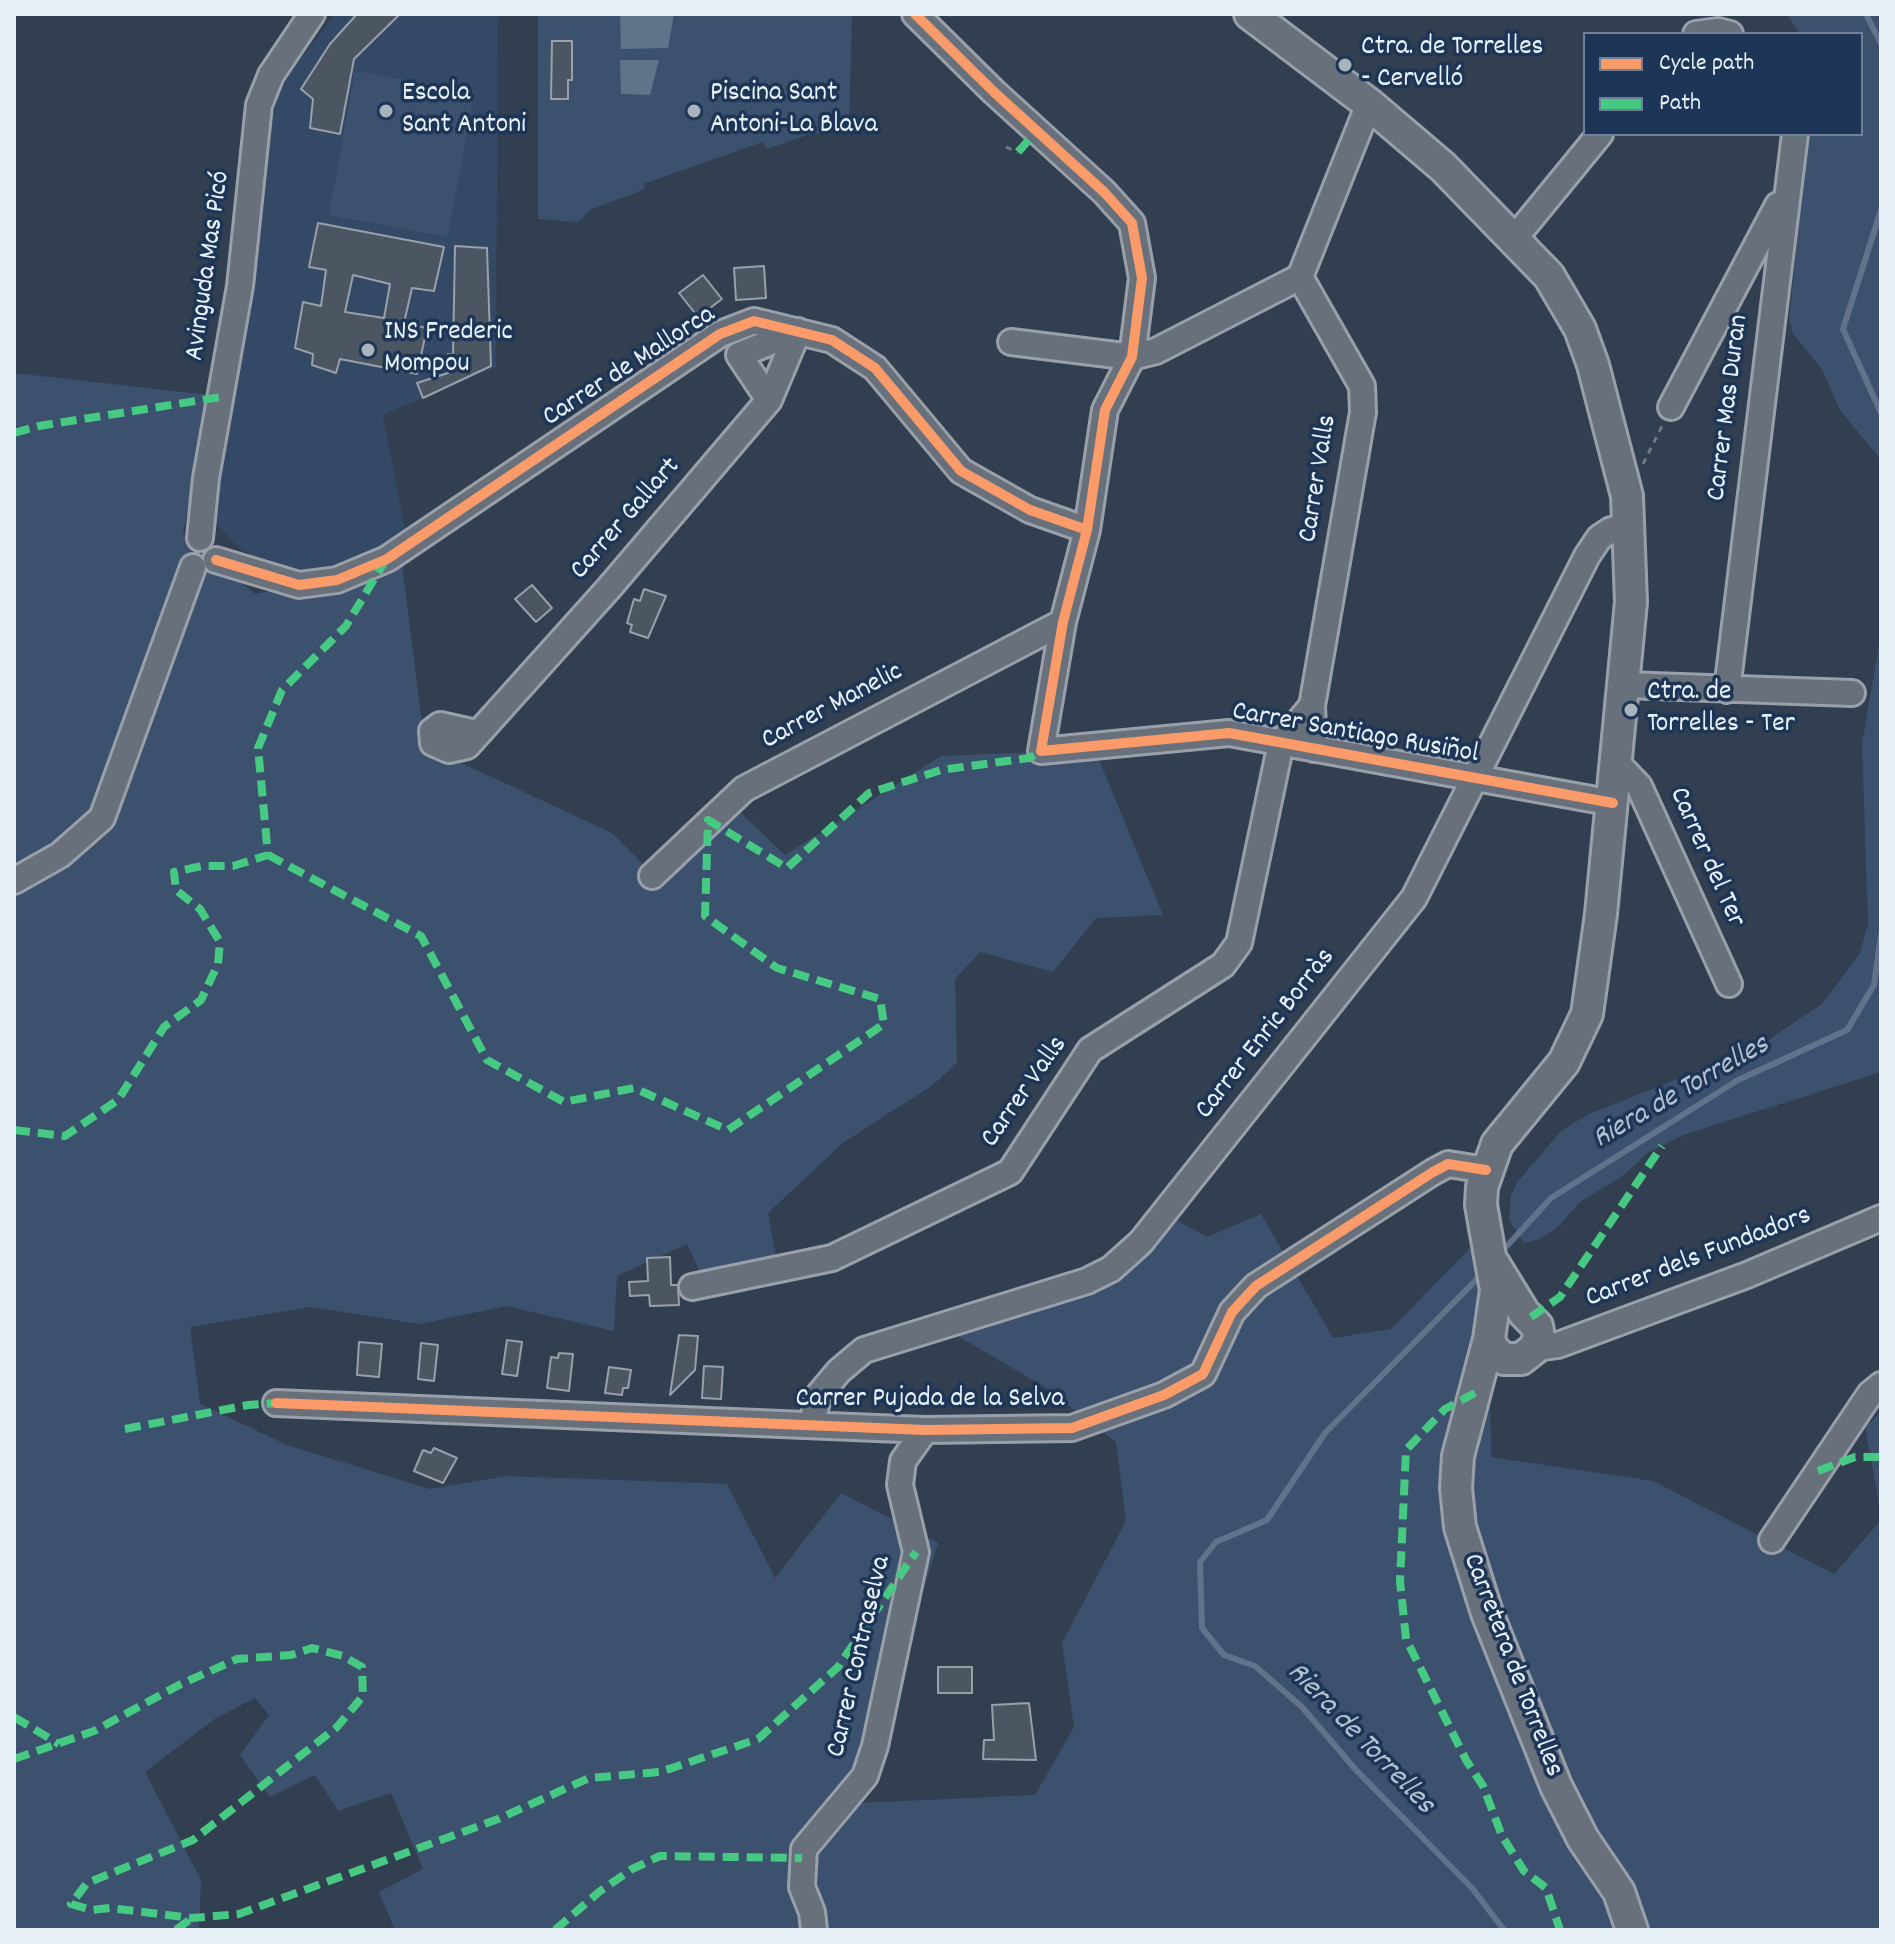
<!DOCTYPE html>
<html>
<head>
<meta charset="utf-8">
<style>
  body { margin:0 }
  #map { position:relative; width:1895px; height:1944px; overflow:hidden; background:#323f50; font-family:Dekko,sans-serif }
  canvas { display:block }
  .frame { position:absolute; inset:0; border:16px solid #e8f1f8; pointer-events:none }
  .legend { position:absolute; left:1583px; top:32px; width:280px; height:104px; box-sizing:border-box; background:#1d3557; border:2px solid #6e8097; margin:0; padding:10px 14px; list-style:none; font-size:24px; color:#e8f1f8 }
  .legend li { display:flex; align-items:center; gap:16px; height:40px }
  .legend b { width:40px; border:2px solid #6e8097 }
</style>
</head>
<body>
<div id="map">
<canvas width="1895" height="1944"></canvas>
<div class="frame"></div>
<ul class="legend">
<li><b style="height:10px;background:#fa9b69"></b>Cycle path</li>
<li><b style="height:10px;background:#46c982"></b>Path</li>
</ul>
</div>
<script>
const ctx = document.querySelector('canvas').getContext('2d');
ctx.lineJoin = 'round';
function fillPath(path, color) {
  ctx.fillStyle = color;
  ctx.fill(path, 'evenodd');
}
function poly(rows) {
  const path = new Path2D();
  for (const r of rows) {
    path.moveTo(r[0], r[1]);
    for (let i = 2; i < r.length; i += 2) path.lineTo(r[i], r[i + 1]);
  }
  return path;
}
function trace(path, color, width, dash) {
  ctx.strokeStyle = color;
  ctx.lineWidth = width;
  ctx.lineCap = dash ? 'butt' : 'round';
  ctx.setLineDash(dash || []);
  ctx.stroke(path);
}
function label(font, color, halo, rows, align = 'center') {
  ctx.font = font + ' Dekko,sans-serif';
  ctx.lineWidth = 7;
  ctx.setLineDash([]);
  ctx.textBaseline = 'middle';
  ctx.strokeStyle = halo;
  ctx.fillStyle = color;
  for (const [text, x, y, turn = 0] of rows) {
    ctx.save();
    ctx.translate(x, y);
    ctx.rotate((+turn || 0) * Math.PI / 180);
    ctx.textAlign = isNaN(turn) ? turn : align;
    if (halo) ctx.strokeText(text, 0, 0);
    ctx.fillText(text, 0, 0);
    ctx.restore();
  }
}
const built = poly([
  [335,14,498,14,496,367,383,415,406,535,357,561,325,571,302,572,270,565,239,548,213,520,211,502,267,137,281,85]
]);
const green = poly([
  [538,14,852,14,849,129,807,135,767,149,762,142,644,184,645,189,590,210,578,222,538,219],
  [1787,14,1881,14,1881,460,1840,410,1822,369,1793,334,1789,320,1808,134,1861,134,1861,34,1799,34],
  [355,71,474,92,448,237,329,215],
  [14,373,210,395,183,534,255,594,402,565,425,746,612,833,656,877,734,806,785,855,941,756,1095,750,1163,915,1096,918,1053,972,980,952,955,979,957,1063,933,1085,844,1142,768,1213,776,1257,701,1274,687,1244,617,1276,614,1331,506,1306,420,1324,310,1307,190,1327,200,1404,287,1445,430,1489,508,1476,727,1484,775,1578,841,1493,938,1543,858,1803,1035,1795,1074,1727,1062,1643,1126,1521,1116,1442,1043,1386,953,1333,1119,1280,1173,1218,1207,1237,1261,1214,1333,1338,1391,1329,1474,1244,1490,1391,1491,1457,1653,1481,1834,1574,1881,1520,1881,1930,395,1930,379,1892,423,1869,391,1793,338,1811,315,1775,270,1797,240,1755,269,1715,255,1698,216,1718,145,1772,201,1880,199,1930,14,1930],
  [1881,633,1881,1072,1683,1135,1649,1152,1621,1177,1580,1202,1559,1226,1540,1239,1524,1243,1509,1220,1511,1195,1518,1181,1560,1132,1587,1115,1758,1047,1823,1003,1860,953,1868,924,1862,744],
  [1881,1412,1881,1514,1865,1427]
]);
const water = poly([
  [620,14,674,14,668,48,621,49],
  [620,60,659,60,650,95,621,94]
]);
const stream = poly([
  [1866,14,1881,44],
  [1881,210,1843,329,1881,413],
  [1507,1246,1551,1198,1738,1080,1847,1030,1874,985,1881,935],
  [1483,1273,1325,1433,1267,1520,1216,1542,1200,1562,1202,1628,1224,1655,1255,1666,1302,1707,1356,1770,1472,1888,1504,1930]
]);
const building = poly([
  [357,14,400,14,354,59,340,134,310,128,313,99,301,89,330,44,357,14],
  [552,41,572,41,572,80,568,80,568,99,551,99,552,41],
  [318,223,444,247,434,291,412,288,404,323,427,328,417,374,340,359,336,373,312,365,313,354,295,348,303,302,321,306,326,270,309,267,318,223],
  [353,275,390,284,384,318,345,312,353,275],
  [455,246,487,248,491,366,423,398,417,383,448,373,448,354,453,354,455,246],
  [764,266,766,298,736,300,734,268,764,266],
  [703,275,722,299,698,317,679,293,703,275],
  [532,585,552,608,536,622,515,599,532,585],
  [644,589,666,596,648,638,630,632,632,625,627,623,634,599,640,601,644,589],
  [670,1257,671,1285,678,1285,679,1305,650,1306,649,1295,630,1296,629,1282,648,1281,647,1258,670,1257],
  [679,1335,698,1336,695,1370,670,1395,679,1335],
  [507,1340,522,1342,517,1376,502,1374,507,1340],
  [359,1342,382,1344,379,1377,357,1375,359,1342],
  [421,1343,438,1345,434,1381,418,1379,421,1343],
  [559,1353,573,1354,569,1391,547,1388,551,1357,558,1358,559,1353],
  [704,1366,723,1367,721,1399,702,1398,704,1366],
  [609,1367,631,1370,628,1388,623,1388,622,1395,605,1393,609,1367],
  [434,1448,457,1458,443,1483,414,1471,423,1450,431,1453,434,1448],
  [938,1667,972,1667,972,1693,938,1693,938,1667],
  [1029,1703,1036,1760,983,1759,984,1740,994,1740,992,1705,1029,1703]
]);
const path = poly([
  [1006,147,1018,152],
  [1643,464,1663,424]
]);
const minor = poly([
  [915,14,994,92,1104,192,1132,223,1142,278,1132,357,1105,410,1087,530,1063,622,1041,751,1229,733,1613,803],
  [1696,34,1718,31,1730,34],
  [1514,239,1600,134],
  [1300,277,1362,386,1363,412,1312,706,1314,749],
  [1011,342,1132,357,1156,351,1300,277,1369,104],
  [769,400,739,355,798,331],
  [1671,407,1778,205],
  [200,538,206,478,240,286,259,105,271,75,312,14],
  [216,560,299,585,337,580,387,559,720,334,754,321,832,340,875,368,961,471,1030,510,1087,530],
  [1624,685,1852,693],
  [1727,690,1795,134],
  [476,733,440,725,432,731,433,743,449,750,467,746,609,588,769,400,798,331],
  [1617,763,1639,786,1729,984],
  [652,876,744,789,1063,622],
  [14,881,60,855,102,818,193,567],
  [692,1287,832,1258,1010,1172,1090,1050,1223,965,1239,943,1281,743,1312,706],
  [1535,1348,1558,1345,1747,1275,1881,1218],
  [276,1403,925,1430,1072,1428,1164,1395,1203,1374,1232,1312,1256,1286,1433,1172,1448,1164,1486,1170],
  [812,1425,818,1396,839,1371,864,1350,1087,1281,1111,1269,1141,1242,1414,898,1587,556,1599,538,1611,530,1629,527],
  [1772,1540,1870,1394,1881,1385],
  [814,1930,812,1912,802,1887,804,1849,865,1776,875,1746,916,1552,900,1485,903,1461,925,1430]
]);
const major = poly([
  [1250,14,1369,104,1443,167,1549,276,1580,329,1593,365,1627,496,1631,602,1601,914,1587,1014,1564,1062,1497,1144,1482,1187,1481,1205,1496,1290,1489,1339,1493,1349,1504,1359,1521,1359,1535,1348,1539,1337,1537,1326,1524,1313,1494,1264],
  [1489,1339,1458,1456,1456,1488,1460,1527,1487,1613,1556,1786,1583,1839,1619,1892,1632,1930]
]);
const quiet = poly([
  [1018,152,1037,131],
  [14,433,39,426,221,397],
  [268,855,421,936,487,1060,564,1102,634,1088,728,1130,884,1024,880,999,777,968,705,916,708,820,787,868,869,793,941,770,1029,758,1041,751],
  [14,1130,65,1136,118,1100,164,1027,201,1000,218,964,220,942,200,909,176,890,174,872,202,866,233,866,268,855,258,748,282,690,346,626,385,561],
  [1531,1317,1560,1297,1662,1146],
  [1475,1393,1445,1409,1406,1450,1400,1581,1406,1639,1466,1760,1483,1786,1502,1836,1524,1871,1546,1888,1560,1930],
  [125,1429,248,1405,276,1403],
  [1818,1471,1855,1457,1881,1457],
  [14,1717,59,1744],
  [14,1759,94,1731,179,1685,237,1659,291,1655,312,1648,343,1656,362,1667,363,1696,337,1727,193,1840,87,1883,71,1904,91,1910,110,1908,192,1918,239,1914,498,1819,589,1778,660,1772,758,1739,838,1667,916,1552],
  [176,1930,192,1918],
  [555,1930,599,1892,632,1869,660,1856,802,1858]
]);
const cycleway = poly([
  [915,14,994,92,1104,192,1132,223,1142,278,1132,357,1105,410,1087,530,1063,622,1041,751,1229,733,1613,803],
  [216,560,299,585,337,580,387,559,720,334,754,321,832,340,875,368,961,471,1030,510,1087,530],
  [276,1403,925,1430,1072,1428,1164,1395,1203,1374,1232,1312,1256,1286,1433,1172,1448,1164,1486,1170]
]);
const markers = [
  [1345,65,8,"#a8b3bd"],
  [386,111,8,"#a8b3bd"],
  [694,111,8,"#a8b3bd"],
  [368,350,8,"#a8b3bd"],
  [1631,710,8,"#a8b3bd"]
];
const poiNames = [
  ["Ctra. de Torrelles",1361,49],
  ["- Cervelló",1361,81],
  ["Escola",402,95],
  ["Sant Antoni",402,127],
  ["Piscina Sant",710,95],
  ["Antoni-La Blava",710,127],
  ["INS Frederic",384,334],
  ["Mompou",384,366],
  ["Ctra. de",1647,694],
  ["Torrelles - Ter",1647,726]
];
const streetNames = [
  ["Avinguda Mas Picó",210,266,-82],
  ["Carrer de Mallorca",630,368,-33],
  ["Carrer Mas Duran",1730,408,-83],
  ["Carrer Valls",1320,479,-81],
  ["Carrer Gallart",627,520,-49],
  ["Carrer Manelic",833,708,-28],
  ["Carrer Santiago Rusiñol",1355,735,10],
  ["Carrer del Ter",1705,858,66],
  ["Carrer Enric Borràs",1267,1035,-52],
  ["Carrer Valls",1026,1093,-55],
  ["Carrer dels Fundadors",1699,1259,-21],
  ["Carrer Pujada de la Selva",930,1401],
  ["Carrer Contraselva",861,1657,-77],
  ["Carretera de Torrelles",1511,1666,69]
];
const waterNames = [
  ["Riera de Torrelles",1682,1094,-30],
  ["Riera de Torrelles",1359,1740,46]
];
fillPath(built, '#334965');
fillPath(green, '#3c516d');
fillPath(water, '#60738a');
trace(stream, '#60738a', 6);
fillPath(building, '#4c5663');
trace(building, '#99a0aa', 2);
trace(minor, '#99a0aa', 30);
trace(major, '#99a0aa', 36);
trace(path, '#707881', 3, [6, 6]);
trace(minor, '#67707b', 24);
trace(major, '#67707b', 30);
trace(quiet, '#46c982', 8, [16, 8]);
trace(cycleway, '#fa9b69', 10);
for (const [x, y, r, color] of markers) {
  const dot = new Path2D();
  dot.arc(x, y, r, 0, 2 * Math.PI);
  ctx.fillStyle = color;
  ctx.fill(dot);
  trace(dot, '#1d3557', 3);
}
label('28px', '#e8f1f8', '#1d3557', poiNames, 'left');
label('28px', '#e8f1f8', '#1d3557', streetNames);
label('italic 30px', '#b4c1ce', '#1d3557', waterNames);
</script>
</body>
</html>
